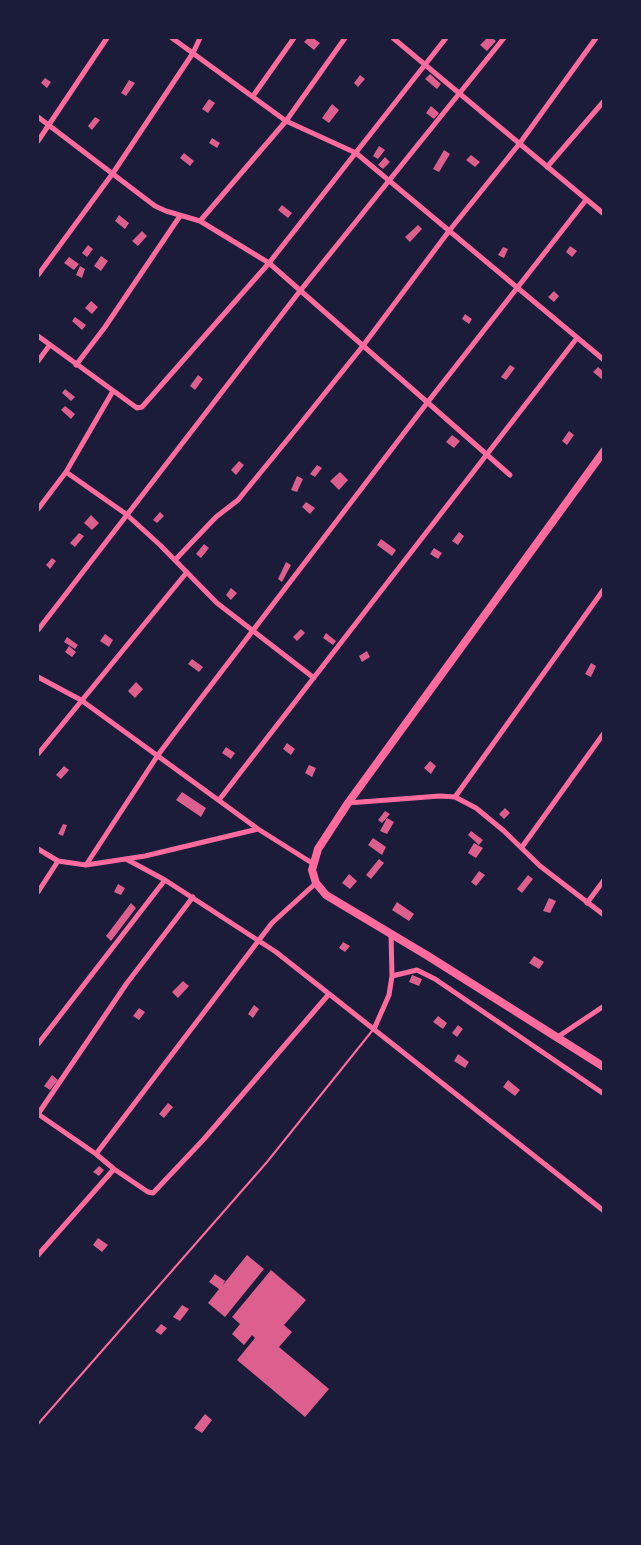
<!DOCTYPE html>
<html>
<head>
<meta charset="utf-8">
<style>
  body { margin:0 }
  #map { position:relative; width:641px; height:1545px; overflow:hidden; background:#1b1b3a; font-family:Poppins,sans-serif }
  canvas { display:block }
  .frame { position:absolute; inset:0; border:39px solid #1b1b3a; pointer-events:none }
</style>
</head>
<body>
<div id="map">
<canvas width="641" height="1545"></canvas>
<div class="frame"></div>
</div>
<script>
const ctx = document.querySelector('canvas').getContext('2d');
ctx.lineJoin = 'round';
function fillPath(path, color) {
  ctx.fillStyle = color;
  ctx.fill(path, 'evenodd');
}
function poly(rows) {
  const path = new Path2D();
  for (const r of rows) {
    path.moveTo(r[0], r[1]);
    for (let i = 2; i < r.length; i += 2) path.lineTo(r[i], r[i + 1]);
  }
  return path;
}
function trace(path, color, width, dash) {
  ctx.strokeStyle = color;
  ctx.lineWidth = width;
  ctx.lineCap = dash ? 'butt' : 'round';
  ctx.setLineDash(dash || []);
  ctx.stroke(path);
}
const building = poly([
  [308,38,313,38,320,43,314,50,304,42],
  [487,38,492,38,496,41,487,51,480,45],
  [430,74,441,84,437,89,425,79],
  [360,75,365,79,358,87,354,83],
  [45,78,51,82,47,88,41,83],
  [129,80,135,83,126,96,121,93],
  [209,99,215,103,208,113,202,109],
  [332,104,339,110,329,123,322,118],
  [431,106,439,113,434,119,426,113],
  [95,117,100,120,92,130,88,126],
  [212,138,220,143,217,148,209,143],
  [379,146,385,150,378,159,373,156],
  [444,150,450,154,439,172,433,169],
  [184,153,194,161,190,166,180,158],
  [471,155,480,162,475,167,466,160],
  [385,157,390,162,383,169,378,165],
  [282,205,292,213,288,218,278,210],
  [119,215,129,223,125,229,115,221],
  [418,225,422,229,410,242,405,237],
  [142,231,147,236,138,246,132,241],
  [88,245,93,249,87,257,82,253],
  [570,246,577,251,572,257,566,252],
  [503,247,508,249,504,258,498,255],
  [101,256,108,261,101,271,94,266],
  [69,257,79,264,74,270,64,263],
  [80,266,85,269,82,278,76,275],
  [554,291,559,296,554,302,548,297],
  [91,301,98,307,92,314,85,308],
  [465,314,472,319,469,324,462,319],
  [75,317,86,325,82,330,72,321],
  [510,365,515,368,506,380,501,377],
  [598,367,604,372,604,381,593,372],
  [198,375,203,379,195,390,190,386],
  [65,389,75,397,71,401,62,393],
  [65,406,75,414,71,419,61,410],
  [569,431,574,435,567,445,562,441],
  [452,435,460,441,454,448,446,442],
  [239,461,244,465,236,475,231,470],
  [317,465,322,468,315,477,310,474],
  [340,472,348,480,339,490,330,481],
  [297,476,303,479,297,492,291,490],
  [306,502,315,508,310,514,302,507],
  [160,512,164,516,157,523,153,520],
  [91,515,99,523,92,530,84,523],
  [459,532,464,536,458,545,452,541],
  [79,533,84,536,75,547,70,543],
  [381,539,396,550,392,556,377,545],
  [204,544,209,548,201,558,196,554],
  [434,548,442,553,438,559,430,554],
  [52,558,56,561,50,569,46,565],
  [286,562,291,565,282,582,278,579],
  [231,588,237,593,231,600,226,595],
  [301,629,305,633,297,641,293,637],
  [326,633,336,641,333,645,323,638],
  [105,634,113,640,109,647,100,641],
  [67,637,78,645,75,649,64,642],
  [69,646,76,652,72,657,65,652],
  [367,651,370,657,362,662,359,656],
  [192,659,203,667,199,672,188,664],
  [591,663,596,666,591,677,585,674],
  [136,682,143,689,135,698,128,691],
  [287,743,295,749,291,755,283,749],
  [226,747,235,753,231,759,222,753],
  [430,761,436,766,431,774,424,768],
  [309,765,316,768,312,777,305,773],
  [64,766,69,770,61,779,56,775],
  [182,792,206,808,201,817,176,800],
  [505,808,510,813,504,819,499,814],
  [385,811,390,814,382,823,378,820],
  [387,818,394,822,387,834,380,831],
  [63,824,67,825,63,836,58,834],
  [471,831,483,840,479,845,468,835],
  [373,838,386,847,382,855,368,845],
  [474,843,483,848,476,858,468,853],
  [379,859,384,863,371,879,366,875],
  [479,871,485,875,476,886,471,882],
  [349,874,357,881,350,889,342,883],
  [528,875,533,879,522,893,517,889],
  [118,884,125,888,121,895,114,892],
  [549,898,556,901,550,913,543,911],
  [397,902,414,914,409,921,392,910],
  [131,903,136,908,111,941,106,936],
  [343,942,350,946,345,952,339,948],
  [534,956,544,962,539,969,529,963],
  [412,975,422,979,419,986,409,982],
  [183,981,189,986,178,998,172,992],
  [254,1005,259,1009,253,1018,248,1014],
  [139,1008,145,1012,139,1020,133,1016],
  [438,1016,447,1023,443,1029,433,1022],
  [458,1025,463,1029,457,1037,452,1033],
  [458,1054,469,1062,465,1068,454,1061],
  [52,1075,58,1080,50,1090,44,1086],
  [508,1080,520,1090,515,1096,503,1087],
  [168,1103,173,1107,164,1118,159,1114],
  [99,1166,104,1170,99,1176,93,1172],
  [98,1238,108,1245,102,1252,93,1245],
  [247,1255,264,1269,225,1317,208,1303,219,1289,209,1282,215,1274,225,1281,222,1286],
  [271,1270,306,1300,284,1325,292,1332,279,1347,329,1389,305,1417,237,1360,255,1338,252,1335,244,1345,232,1334,240,1324,232,1317],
  [182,1305,189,1309,180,1321,173,1317],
  [161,1324,167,1328,161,1335,155,1331],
  [205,1414,212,1420,202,1433,194,1428]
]);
const service = poly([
  [38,1424,267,1162,372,1031]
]);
const minor = poly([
  [172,38,286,121,356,153,604,360],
  [393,38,604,214],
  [253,96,294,38],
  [38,117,155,206,166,211,200,221,269,263,510,475],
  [38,141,107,38],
  [547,167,604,101],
  [200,221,286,121,345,38],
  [38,275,113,173,193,53,200,38],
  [38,336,137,408,142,407,269,263,446,38],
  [38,361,49,346],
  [76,365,105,327,180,216],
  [66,472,126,514,160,545,217,603,314,678],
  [38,509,66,472,113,391],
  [175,560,216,517,238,500,297,428,362,347,449,231,520,143,596,38],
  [604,589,455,797,476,808,504,831,540,866,604,915],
  [38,630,300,291,504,38],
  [38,677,81,700,258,829],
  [38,754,187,572],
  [219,800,577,338],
  [348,803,440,796,455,797],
  [522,847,604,733],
  [38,849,58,861,86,865,145,856,258,829,312,863],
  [126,859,165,880,276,952,604,1211],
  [86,865,158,755,176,731,427,403,586,200],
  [38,892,58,861],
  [587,903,604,880],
  [392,976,417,970,435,979,604,1094],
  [374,1029,389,995,392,976,391,934],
  [556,1038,604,1006],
  [38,1044,165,880],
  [38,1114,96,1154,114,1169,148,1192,153,1193,204,1139,329,994],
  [38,1114,127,983,193,897],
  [96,1154,272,923,316,883],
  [38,1255,114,1169]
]);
const secondary = poly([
  [604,451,348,803,318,849,312,870,316,883,326,895,428,956,604,1067]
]);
fillPath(building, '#dd5f8e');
trace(service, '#ff6b9d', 2);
trace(minor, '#ff6b9d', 5);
trace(secondary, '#ff6b9d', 8);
</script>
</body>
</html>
